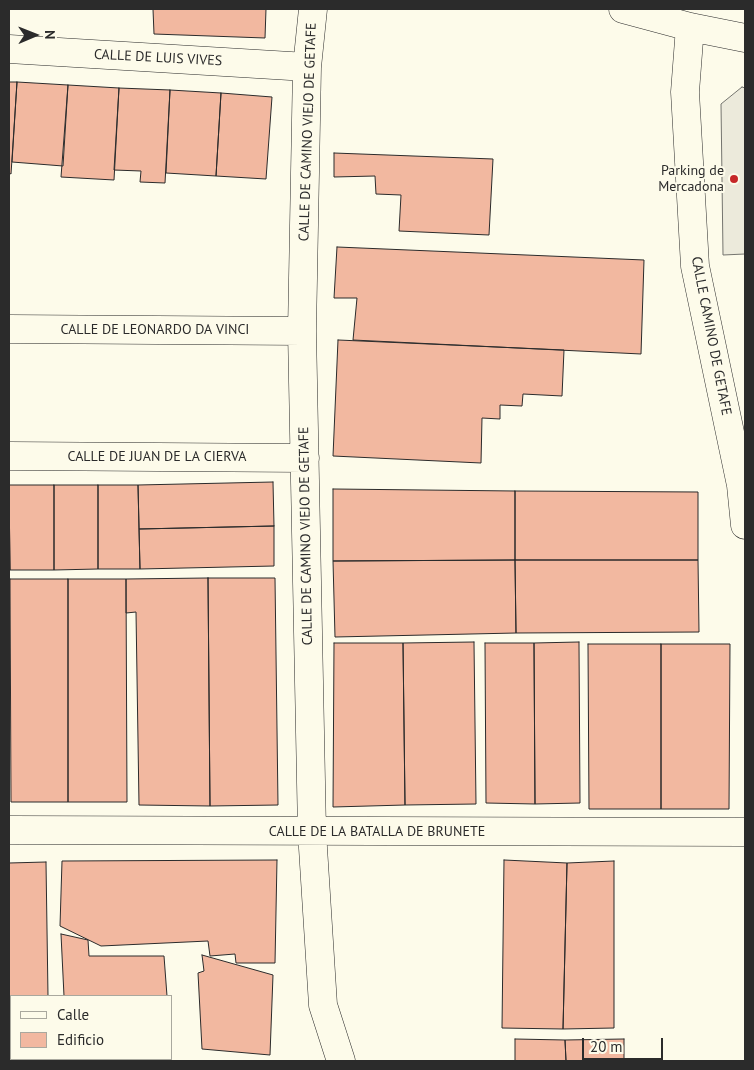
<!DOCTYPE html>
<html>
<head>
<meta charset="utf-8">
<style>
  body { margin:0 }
  #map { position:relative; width:754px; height:1070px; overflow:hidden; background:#fdfbea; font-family:"PT Sans",sans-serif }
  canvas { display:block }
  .frame { position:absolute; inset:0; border:10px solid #2b2b2b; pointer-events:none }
  .legend { position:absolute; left:10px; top:995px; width:162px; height:65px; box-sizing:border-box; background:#fdfbea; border:1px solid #a9a89e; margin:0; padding:6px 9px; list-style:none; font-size:15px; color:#2b2b2b }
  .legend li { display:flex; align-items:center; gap:10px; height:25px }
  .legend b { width:25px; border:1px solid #a9a89e }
  .north { position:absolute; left:10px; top:10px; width:50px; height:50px; -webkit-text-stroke:4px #fdfbea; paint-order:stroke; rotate:89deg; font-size:14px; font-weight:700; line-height:20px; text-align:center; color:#2b2b2b }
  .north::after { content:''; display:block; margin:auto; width:18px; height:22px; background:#2b2b2b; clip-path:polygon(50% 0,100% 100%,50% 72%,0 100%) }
  .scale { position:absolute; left:582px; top:1038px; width:81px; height:22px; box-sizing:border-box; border:2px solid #2b2b2b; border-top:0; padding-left:6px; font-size:15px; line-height:18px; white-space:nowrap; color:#2b2b2b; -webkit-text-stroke:4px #fdfbea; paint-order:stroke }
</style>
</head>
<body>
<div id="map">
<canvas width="754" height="1070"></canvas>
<div class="frame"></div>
<ul class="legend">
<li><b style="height:6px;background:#fdfbea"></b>Calle</li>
<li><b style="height:14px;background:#f2b8a0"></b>Edificio</li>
</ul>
<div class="north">N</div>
<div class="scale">20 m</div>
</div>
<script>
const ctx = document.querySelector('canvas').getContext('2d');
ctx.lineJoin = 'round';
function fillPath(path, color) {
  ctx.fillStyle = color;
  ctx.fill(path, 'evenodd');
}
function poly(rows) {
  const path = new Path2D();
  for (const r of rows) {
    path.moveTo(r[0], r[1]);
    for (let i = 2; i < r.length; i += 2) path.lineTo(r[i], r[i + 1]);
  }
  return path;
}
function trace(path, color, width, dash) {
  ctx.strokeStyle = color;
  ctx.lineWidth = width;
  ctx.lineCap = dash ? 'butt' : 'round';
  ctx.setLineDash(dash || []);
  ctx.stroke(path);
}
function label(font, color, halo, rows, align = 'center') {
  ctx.font = font + ' "PT Sans",sans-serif';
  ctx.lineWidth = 4;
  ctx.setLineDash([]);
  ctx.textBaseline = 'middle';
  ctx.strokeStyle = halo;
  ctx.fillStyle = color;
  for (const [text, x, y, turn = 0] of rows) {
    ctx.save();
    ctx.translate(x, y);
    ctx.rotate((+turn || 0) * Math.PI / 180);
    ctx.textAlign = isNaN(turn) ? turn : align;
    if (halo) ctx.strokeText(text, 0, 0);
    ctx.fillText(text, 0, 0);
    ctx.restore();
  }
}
const parking = poly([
  [742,87,745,88,745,254,723,255,721,104,742,87]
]);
const building = poly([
  [153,9,266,9,265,38,154,34,153,9],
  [9,82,17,82,11,174,9,173,9,82],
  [17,82,68,85,63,166,12,162,17,82],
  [68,85,119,88,114,180,61,177,68,85],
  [119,88,170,90,165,183,140,182,141,171,114,170,119,88],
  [170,90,221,93,216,176,166,173,170,90],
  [221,93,272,97,266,179,216,176,221,93],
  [334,153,493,159,489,235,399,231,401,195,376,194,375,176,334,177,334,153],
  [337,247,644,260,641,354,353,340,357,298,334,298,337,247],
  [338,340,564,350,562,396,523,394,522,406,500,405,500,419,482,418,481,463,333,456,338,340],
  [273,482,274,526,139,529,138,485,273,482],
  [9,485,54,485,54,570,10,570,9,485],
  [9,485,10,570,9,570,9,485],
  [54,485,98,485,98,569,54,570,54,485],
  [98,485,138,485,140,569,98,569,98,485],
  [333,489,515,491,515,560,333,561,333,489],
  [515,491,698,492,698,560,515,560,515,491],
  [274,526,274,566,140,569,139,529,274,526],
  [515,560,516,633,335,637,333,561,515,560],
  [515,560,698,560,699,632,516,633,515,560],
  [208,578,210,806,139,805,136,612,126,613,126,579,208,578],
  [208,578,275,578,278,805,210,806,208,578],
  [10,579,68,579,68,802,11,802,10,579],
  [68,579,126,579,127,802,68,802,68,579],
  [474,642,476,804,405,805,403,643,474,642],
  [579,642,580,803,535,804,534,643,579,642],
  [334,643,403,643,405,805,333,807,334,643],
  [485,643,534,643,535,804,486,803,485,643],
  [588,644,661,644,661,809,589,809,588,644],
  [661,644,730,644,729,809,661,809,661,644],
  [277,860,275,963,236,963,235,954,210,956,208,941,101,946,60,926,62,861,277,860],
  [504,860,567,863,563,1029,502,1028,504,860],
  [614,861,614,1028,563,1029,567,863,614,861],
  [46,862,48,996,11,996,11,1027,9,1027,9,863,46,862],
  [61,934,88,940,89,956,164,956,167,996,64,996,61,934],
  [202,955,273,975,270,1055,202,1049,198,973,204,971,202,955],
  [9,1036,11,1036,11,1059,39,1059,39,1061,9,1061,9,1036],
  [515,1039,565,1040,566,1061,515,1061,515,1039],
  [624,1039,624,1061,566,1061,565,1040,624,1039],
  [46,1059,170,1059,170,1061,46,1061,46,1059]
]);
const minor = poly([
  [313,9,307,67,302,331,312,832,323,1005,341,1061],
  [623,9,690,27,745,38],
  [690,27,685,92,695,266,741,485,745,525],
  [9,49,307,67],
  [9,329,302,331],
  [9,456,305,458],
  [9,830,745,832]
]);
const markers = [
  [734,179,5,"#c62828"]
];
const streetNames = [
  ["CALLE DE LUIS VIVES",158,58,3],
  ["CALLE DE CAMINO VIEJO DE GETAFE",308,132,-88],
  ["CALLE DE LEONARDO DA VINCI",155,330],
  ["CALLE CAMINO DE GETAFE",711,336,79],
  ["CALLE DE JUAN DE LA CIERVA",157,457],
  ["CALLE DE CAMINO VIEJO DE GETAFE",306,536,-91],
  ["CALLE DE LA BATALLA DE BRUNETE",377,832]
];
const poiNames = [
  ["Parking de",724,171],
  ["Mercadona",724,187]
];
fillPath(parking, '#eceadb');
trace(parking, '#74746e', 1);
fillPath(building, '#f2b8a0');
trace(building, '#2b2b2b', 1);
trace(minor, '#2b2b2b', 29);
trace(minor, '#fdfbea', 28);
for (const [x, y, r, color] of markers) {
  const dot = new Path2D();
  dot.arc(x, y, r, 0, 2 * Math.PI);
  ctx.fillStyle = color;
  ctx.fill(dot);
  trace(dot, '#fdfbea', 2);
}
label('14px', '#2b2b2b', '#fdfbea', streetNames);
label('14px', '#2b2b2b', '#fdfbea', poiNames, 'right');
</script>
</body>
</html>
